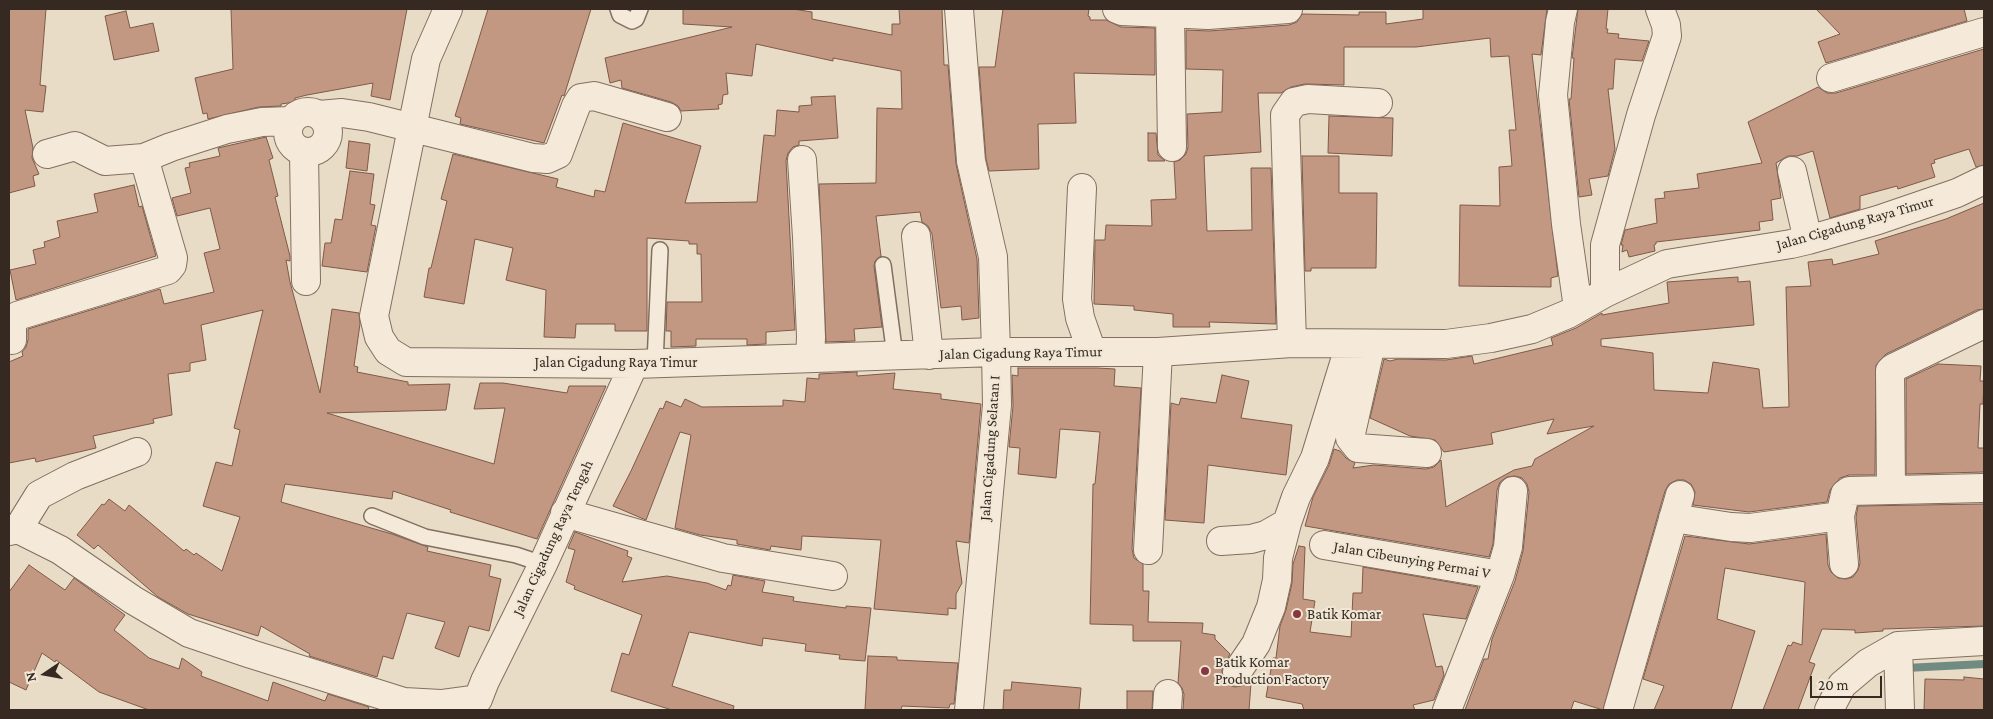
<!DOCTYPE html>
<html>
<head>
<meta charset="utf-8">
<style>
  body { margin:0 }
  #map { position:relative; width:1993px; height:719px; overflow:hidden; background:#e9dcc7; font-family:"Crimson Pro",serif }
  canvas { display:block }
  .frame { position:absolute; inset:0; border:10px solid #352921; pointer-events:none }
  .north { position:absolute; left:20px; top:649px; width:50px; height:50px; -webkit-text-stroke:4px #f1e7d6; paint-order:stroke; rotate:258deg; font-size:14px; font-weight:700; line-height:20px; text-align:center; color:#352921 }
  .north::after { content:''; display:block; margin:auto; width:18px; height:22px; background:#352921; clip-path:polygon(50% 0,100% 100%,50% 72%,0 100%) }
  .scale { position:absolute; left:1810px; top:676px; width:72px; height:22px; box-sizing:border-box; border:2px solid #352921; border-top:0; padding-left:6px; font-size:15px; line-height:18px; white-space:nowrap; color:#352921; -webkit-text-stroke:4px #f1e7d6; paint-order:stroke }
</style>
</head>
<body>
<div id="map">
<canvas width="1993" height="719"></canvas>
<div class="frame"></div>
<div class="north">N</div>
<div class="scale">20 m</div>
</div>
<script>
const ctx = document.querySelector('canvas').getContext('2d');
ctx.lineJoin = 'round';
function poly(rows) {
  const path = new Path2D();
  for (const r of rows) {
    if (r.length === 3) {
      path.moveTo(r[0] + r[2], r[1]);
      path.arc(r[0], r[1], r[2], 0, 2 * Math.PI);
      continue;
    }
    path.moveTo(r[0], r[1]);
    for (let i = 2; i < r.length; i += 2) path.lineTo(r[i], r[i + 1]);
  }
  return path;
}
function trace(path, color, width, dash) {
  ctx.strokeStyle = color;
  ctx.lineWidth = width;
  ctx.lineCap = dash ? 'butt' : 'round';
  ctx.setLineDash(dash || []);
  ctx.stroke(path);
}
function fillPath(path, color) {
  ctx.fillStyle = color;
  ctx.fill(path, 'evenodd');
}
function label(font, color, halo, rows, align = 'center') {
  ctx.font = font + ' "Crimson Pro",serif';
  ctx.lineWidth = 4;
  ctx.setLineDash([]);
  ctx.textBaseline = 'middle';
  ctx.strokeStyle = halo;
  ctx.fillStyle = color;
  for (const [text, x, y, turn = 0] of rows) {
    ctx.save();
    ctx.translate(x, y);
    ctx.rotate((+turn || 0) * Math.PI / 180);
    ctx.textAlign = isNaN(turn) ? turn : align;
    if (halo) ctx.strokeText(text, 0, 0);
    ctx.fillText(text, 0, 0);
    ctx.restore();
  }
}
const stream = poly([
  [1906,668,1984,664]
]);
const building = poly([
  [9,9,46,9,40,85,46,86,43,112,25,110,33,148,32,158,39,174,33,176,35,186,9,193,9,9],
  [231,9,407,9,390,100,371,96,373,83,307,95,295,98,295,102,281,104,281,106,259,107,208,119,207,113,203,114,195,78,233,69,231,9],
  [488,9,591,9,564,96,562,95,544,143,460,124,461,118,455,116,488,9],
  [683,9,793,9,812,12,812,19,892,35,892,24,900,24,899,9,942,9,944,65,948,65,956,164,977,259,979,318,962,320,961,306,941,308,932,234,928,226,922,222,920,212,876,216,881,256,875,261,874,266,882,327,854,329,855,341,826,342,819,184,876,183,877,108,902,109,901,71,833,58,833,61,756,44,752,76,726,73,728,94,723,95,722,104,718,105,719,109,681,111,678,106,671,102,622,88,621,80,610,83,605,58,732,27,683,24,683,9],
  [1003,9,1089,9,1088,16,1090,17,1090,20,1106,20,1121,27,1155,28,1155,75,1074,73,1076,123,1038,124,1039,169,989,171,986,159,979,67,995,67,1003,9],
  [1423,9,1547,9,1541,55,1532,54,1558,276,1551,278,1551,287,1459,286,1460,205,1500,206,1499,167,1512,166,1509,130,1516,130,1509,56,1491,57,1490,38,1416,47,1344,47,1344,85,1305,84,1291,87,1281,93,1258,93,1261,152,1204,156,1207,231,1252,230,1251,168,1271,168,1276,324,1209,322,1210,327,1173,327,1173,314,1134,310,1134,306,1094,304,1095,240,1105,240,1106,225,1152,226,1151,200,1176,199,1174,162,1180,160,1186,154,1188,147,1187,114,1222,112,1223,70,1186,69,1186,30,1209,31,1289,25,1297,22,1302,14,1359,15,1359,12,1386,12,1386,24,1423,19,1423,9],
  [1578,9,1608,9,1606,29,1608,29,1607,33,1619,34,1618,38,1649,41,1642,61,1615,59,1613,89,1608,89,1615,149,1608,176,1589,179,1592,195,1579,197,1569,99,1571,99,1574,58,1572,58,1578,9],
  [1816,9,1964,9,1967,21,1826,63,1818,42,1840,34,1816,9],
  [126,11,130,28,153,23,159,51,114,60,105,16,126,11],
  [1984,49,1984,165,1976,167,1969,149,1934,160,1935,163,1931,164,1935,177,1898,189,1897,186,1860,196,1860,209,1830,218,1813,151,1797,156,1788,156,1776,163,1781,198,1771,200,1773,220,1759,222,1760,230,1656,242,1656,244,1654,245,1655,251,1629,257,1627,250,1622,252,1623,245,1621,245,1625,230,1657,223,1655,199,1665,198,1664,192,1699,188,1697,174,1762,163,1748,122,1818,87,1827,93,1836,93,1984,49],
  [835,96,838,138,799,141,799,145,793,147,788,153,786,161,795,330,766,332,766,344,747,345,747,339,696,339,696,346,671,347,671,331,666,331,667,302,702,302,701,254,697,254,697,244,689,244,689,241,647,238,647,331,615,331,615,324,576,324,575,338,544,337,546,290,506,280,513,248,475,239,464,304,424,297,429,268,431,268,447,201,441,199,453,154,558,179,556,187,594,197,595,190,605,192,623,123,701,146,685,203,757,202,764,135,775,136,777,110,799,112,799,106,812,105,811,97,835,96],
  [1329,116,1393,118,1392,156,1328,153,1329,116],
  [1148,133,1156,133,1158,155,1165,161,1148,161,1148,133],
  [266,137,273,158,269,160,278,196,275,197,290,256,290,261,286,260,290,282,320,393,332,309,359,313,360,324,354,366,358,367,357,372,408,382,408,385,450,384,446,410,327,413,494,464,505,408,474,409,480,383,503,383,567,393,569,386,606,386,537,539,450,512,451,510,393,491,392,499,285,484,281,502,392,534,428,547,427,551,491,565,489,576,501,579,489,631,469,626,459,657,435,648,445,622,407,613,393,659,383,656,377,677,309,656,310,654,261,626,258,636,188,614,158,597,98,545,94,549,77,535,102,504,104,505,109,499,125,511,129,505,184,551,186,549,194,555,196,553,222,571,240,517,203,506,216,462,232,466,240,430,234,428,263,310,201,325,206,360,190,363,190,371,168,374,172,415,153,419,154,423,93,436,96,448,36,462,35,458,9,463,9,362,23,356,22,352,26,347,28,340,28,329,160,289,164,304,214,292,204,253,220,249,210,208,177,216,172,198,191,193,185,168,190,167,189,163,220,156,218,148,266,137],
  [349,141,370,144,367,171,346,168,349,141],
  [1302,156,1339,156,1339,193,1377,193,1376,268,1311,268,1311,271,1305,271,1302,156],
  [350,171,374,174,370,204,375,205,371,225,376,226,367,272,322,266,325,243,331,243,335,219,342,220,350,171],
  [134,185,139,207,142,206,156,256,16,300,10,270,36,264,33,250,45,247,44,242,60,237,57,221,98,212,94,194,134,185],
  [1984,203,1984,309,1977,310,1886,354,1876,365,1875,475,1849,475,1840,478,1830,490,1827,502,1749,512,1693,505,1695,492,1691,484,1684,480,1677,480,1669,484,1665,491,1658,515,1603,710,1574,701,1571,710,1465,710,1484,659,1488,659,1492,639,1515,581,1523,551,1529,492,1527,484,1522,478,1515,476,1507,477,1500,482,1497,490,1493,544,1489,557,1305,526,1313,497,1329,465,1334,449,1340,451,1346,458,1355,463,1353,468,1374,465,1426,469,1434,467,1441,460,1446,507,1514,470,1532,466,1535,459,1594,426,1547,434,1554,419,1491,433,1493,444,1444,452,1435,440,1410,436,1370,418,1384,359,1390,361,1398,359,1446,360,1472,356,1474,364,1553,345,1551,338,1576,328,1602,313,1602,315,1669,303,1667,282,1738,277,1738,282,1750,281,1754,325,1601,339,1601,346,1653,353,1654,390,1708,393,1713,362,1759,369,1763,408,1789,407,1786,287,1811,286,1808,262,1832,259,1833,265,1879,254,1875,241,1946,219,1984,203],
  [1938,364,1981,366,1980,381,1984,381,1983,404,1980,404,1978,448,1984,448,1984,472,1906,474,1906,379,1938,364],
  [1018,368,1097,368,1115,369,1114,386,1141,388,1132,549,1134,558,1143,564,1143,591,1149,591,1148,622,1203,623,1202,633,1215,635,1215,639,1230,654,1222,670,1223,679,1229,685,1235,687,1251,683,1249,710,1183,710,1184,694,1182,688,1178,683,1181,641,1133,641,1133,625,1090,624,1093,484,1095,484,1100,432,1060,429,1056,478,1018,474,1020,448,1009,447,1013,406,1012,375,1018,376,1018,368],
  [857,372,857,376,895,373,893,389,941,394,941,399,981,404,969,543,956,541,962,583,956,594,956,609,948,608,948,615,874,609,881,540,802,536,801,550,771,546,770,550,737,544,737,540,700,535,675,528,691,435,680,432,646,520,613,506,631,471,660,408,663,409,666,401,681,407,685,399,702,407,783,406,783,400,805,402,807,378,819,379,819,374,857,372],
  [1222,375,1249,381,1241,418,1292,425,1286,475,1208,465,1204,523,1165,520,1171,403,1179,405,1181,398,1216,403,1222,375],
  [1984,504,1984,626,1883,629,1883,631,1855,633,1855,630,1822,629,1809,662,1815,664,1798,710,1763,710,1788,645,1791,646,1793,642,1802,645,1805,582,1725,568,1717,619,1755,631,1731,710,1654,710,1664,686,1643,679,1685,536,1749,544,1826,534,1828,565,1831,572,1838,578,1846,579,1853,577,1858,570,1860,563,1856,517,1858,506,1984,504],
  [575,532,628,551,627,556,632,558,622,582,667,576,707,583,726,590,728,585,731,586,733,575,765,581,762,592,794,597,793,601,846,608,846,606,871,608,865,661,839,659,840,655,805,651,806,644,763,638,762,646,689,632,672,686,734,706,733,710,672,710,611,691,622,653,629,655,642,615,574,589,575,586,566,582,575,550,568,548,575,532],
  [1299,546,1305,547,1303,599,1315,601,1310,632,1351,637,1353,593,1362,593,1363,567,1478,587,1466,619,1423,614,1436,667,1442,666,1444,675,1434,700,1413,705,1415,710,1304,710,1302,704,1266,697,1273,658,1276,658,1280,626,1286,610,1292,583,1293,564,1299,546],
  [29,565,65,590,74,578,125,615,114,630,149,658,179,669,182,658,202,672,201,676,268,701,273,682,325,701,328,694,369,707,368,710,149,710,99,692,56,660,55,662,42,653,26,690,9,682,9,592,29,565],
  [868,656,897,657,897,660,958,663,954,704,950,704,949,708,902,706,901,710,865,710,868,656],
  [1964,677,1984,679,1984,710,1924,710,1925,679,1964,680,1964,677],
  [1012,682,1081,688,1079,710,1003,710,1004,690,1011,690,1012,682],
  [1127,691,1153,691,1152,710,1127,710,1127,691]
]);
const lane = poly([
  [618,9,620,15,632,21,636,19,640,9],
  [883,265,895,356],
  [655,363,660,250],
  [372,516,425,537,516,555,543,564]
]);
const street = poly([
  [448,9,426,59,374,316,379,337,388,351,406,362,634,364,996,352,1158,352,1292,343,1446,344,1491,338,1532,329,1568,314,1605,293,1667,264,1791,244,1808,240,1878,220,1957,193,1984,180],
  [959,9,971,161,993,257,996,352,997,405,969,710],
  [1117,9,1122,11,1208,15,1288,9],
  [1563,9,1560,22,1553,95,1566,224,1578,308],
  [1170,14,1172,147],
  [1831,78,1984,32],
  [308,132,20],
  [319,115,342,113,369,117,533,158,547,159,558,154,576,106,581,98,594,96,667,117],
  [304,153,306,281],
  [47,154,75,146,105,161,144,158,171,147,227,129,262,122,291,121],
  [802,160,807,237,811,337,810,358],
  [1792,171,1808,240],
  [1082,188,1077,299,1080,318,1092,352],
  [916,236,929,355],
  [1605,293,1605,245,1641,115,1667,36,1666,25,1660,9],
  [12,340,12,326,14,320,17,316,168,270,172,265,173,258,144,158],
  [1292,343,1285,115,1294,102,1308,99,1378,103],
  [1371,344,1350,438,1358,448,1427,453],
  [1891,490,1890,371,1893,368,1984,324],
  [565,513,723,558,833,576],
  [1673,518,1731,527,1750,528,1840,516],
  [18,529,39,495,75,476,137,452],
  [9,531,18,529,60,550,133,600,189,633,251,654,404,702,441,704,478,699],
  [1221,541,1251,539,1266,535,1287,523],
  [1324,545,1500,575],
  [1148,550,1158,352],
  [1844,564,1840,516,1845,494,1849,491,1984,488],
  [1898,646,1900,710],
  [1237,672,1256,644,1271,607,1277,580,1278,558,1287,523,1296,497,1315,458,1350,344],
  [470,710,478,699,485,681,543,564,634,364],
  [1167,710,1168,694],
  [1447,710,1500,575,1508,547,1513,491],
  [1618,710,1680,495],
  [1829,710,1842,685,1868,663,1898,646,1984,641]
]);
const markers = [
  [1297,614,5,"#8a363e"],
  [1205,671,5,"#8a363e"]
];
const streetNames = [
  ["Jalan Cigadung Raya Timur",1855,223,-16],
  ["Jalan Cigadung Raya Timur",1021,353,-1],
  ["Jalan Cigadung Raya Timur",616,362],
  ["Jalan Cigadung Selatan I",990,448,-86],
  ["Jalan Cigadung Raya Tengah",553,538,-65],
  ["Jalan Cibeunying Permai V",1412,560,10]
];
const poiNames = [
  ["Batik Komar",1307,614],
  ["Batik Komar",1215,662],
  ["Production Factory",1215,679]
];
trace(stream, '#708b82', 8);
fillPath(building, '#c29882');
trace(building, '#7f5948', 1);
trace(lane, '#826f5f', 18);
trace(street, '#826f5f', 30);
trace(lane, '#f5eada', 15);
trace(street, '#f5eada', 28);
for (const [x, y, r, color] of markers) {
  const dot = new Path2D();
  dot.arc(x, y, r, 0, 2 * Math.PI);
  ctx.fillStyle = color;
  ctx.fill(dot);
  trace(dot, '#f1e7d6', 2);
}
label('15px', '#352921', '#f1e7d6', streetNames);
label('15px', '#352921', '#f1e7d6', poiNames, 'left');
</script>
</body>
</html>
